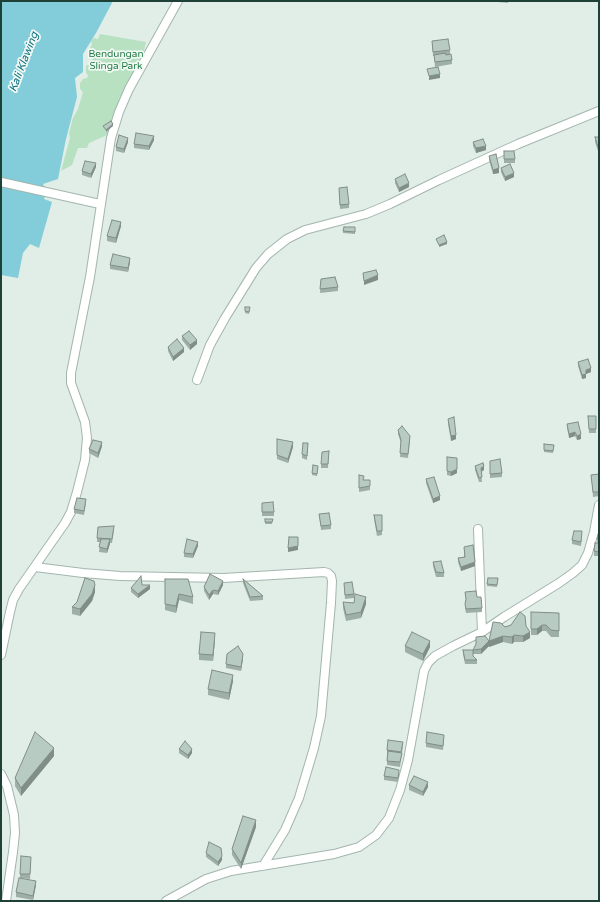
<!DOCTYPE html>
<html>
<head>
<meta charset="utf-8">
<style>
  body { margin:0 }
  #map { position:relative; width:600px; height:902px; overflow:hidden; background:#e1ede7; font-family:"Varela Round",sans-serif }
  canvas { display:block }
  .frame { position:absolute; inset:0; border:2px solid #1f4036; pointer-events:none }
</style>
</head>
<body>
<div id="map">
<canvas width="600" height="902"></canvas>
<div class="frame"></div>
</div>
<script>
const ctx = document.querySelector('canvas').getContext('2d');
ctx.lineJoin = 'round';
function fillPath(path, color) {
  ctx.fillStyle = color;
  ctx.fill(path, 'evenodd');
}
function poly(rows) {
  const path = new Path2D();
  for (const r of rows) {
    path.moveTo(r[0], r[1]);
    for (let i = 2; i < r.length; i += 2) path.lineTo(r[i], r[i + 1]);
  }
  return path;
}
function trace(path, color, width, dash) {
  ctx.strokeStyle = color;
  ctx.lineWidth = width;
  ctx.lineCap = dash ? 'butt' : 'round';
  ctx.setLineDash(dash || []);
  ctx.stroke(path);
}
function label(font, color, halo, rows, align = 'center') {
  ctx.font = font + ' "Varela Round",sans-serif';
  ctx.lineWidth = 3.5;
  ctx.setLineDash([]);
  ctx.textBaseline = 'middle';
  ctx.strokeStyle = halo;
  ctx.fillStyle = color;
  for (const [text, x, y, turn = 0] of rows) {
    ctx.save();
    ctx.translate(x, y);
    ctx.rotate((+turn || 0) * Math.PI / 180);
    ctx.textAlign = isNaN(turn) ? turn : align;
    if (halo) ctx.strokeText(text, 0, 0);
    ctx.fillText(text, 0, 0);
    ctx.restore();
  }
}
const green = poly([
  [100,34,146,42,143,55,119,99,120,101,114,122,110,123,107,135,89,143,87,148,78,148,72,165,61,171,70,138,69,133,73,118,78,109,83,92,80,89,80,83,83,79,87,78,88,76,86,72,86,66,92,62,93,56,89,50,92,44,91,41,94,38,98,39]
]);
const water = poly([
  [1,1,113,1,96,33,83,54,83,72,75,78,77,97,66,139,58,179,43,184,47,192,44,199,52,202,39,248,30,244,23,253,18,278,1,275]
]);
const minor = poly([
  [1,182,100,204],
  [197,380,210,345,225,318,256,268,268,254,287,239,305,230,366,214,390,204,439,180,518,144,599,111],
  [478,529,482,632],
  [35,567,83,573,120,576,223,578,324,572,328,573,331,576,332,581,331,603,321,716,314,748,299,798,285,830,263,866],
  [1,655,10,612,13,600,19,589,65,523,71,512,77,492,85,460,87,438,85,422,71,383,71,373,90,277,111,138,119,112,129,89,178,1],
  [1,774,7,786,14,815,15,833,13,852,6,901],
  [166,901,206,879,231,871,334,854,359,847,376,835,389,818,400,790,408,760,424,671,428,663,435,656,453,646,482,632,504,617,559,583,573,573,582,565,588,553,594,532,599,505]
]);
const wall = poly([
  [498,1,508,1,508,3,498,2],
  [432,41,450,50,450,54,452,60,452,64,435,67,434,56,433,56],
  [595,137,599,137,599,154,595,142],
  [154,140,149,150,134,148,134,144],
  [128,142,124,153,116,151,116,147],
  [473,142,486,150,476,153,473,146],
  [504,151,515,159,515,163,504,163],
  [489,156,499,173,493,174,489,160],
  [96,167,91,178,82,175,82,171],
  [501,168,514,177,505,181,501,172],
  [395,179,409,187,399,192,395,183],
  [339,188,349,204,349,208,340,209],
  [121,226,116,243,107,241,107,236],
  [355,227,355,234,343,233,343,231],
  [130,262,128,272,110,269,110,265],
  [321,279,338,287,338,291,320,293],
  [245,307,250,309,249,314,245,313],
  [182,336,197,344,190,350,182,340],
  [168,347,184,352,173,361,168,351],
  [578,362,591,372,586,374,586,378,582,379,578,366],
  [588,416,596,416,596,433,589,433],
  [448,419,456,439,451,441,448,424],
  [567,424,581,439,577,440,575,436,569,438,567,428],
  [398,430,410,440,408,458,400,457,401,443,398,434],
  [277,439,293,447,288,463,277,459],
  [308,443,307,460,302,458,302,454],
  [544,444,554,445,553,453,544,452],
  [102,446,98,458,89,453,89,449],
  [329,451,328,468,321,468,321,464],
  [447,457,457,473,451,476,447,475],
  [490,461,502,473,502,477,490,478],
  [475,466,484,470,481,472,482,482,479,482,475,470],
  [318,468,317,476,312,475,312,473],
  [599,474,599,496,593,497,591,475],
  [359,475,370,486,370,490,359,492],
  [426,479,440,500,433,503,426,483],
  [86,503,84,515,74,513,74,509],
  [262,503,274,512,274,516,262,516],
  [319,514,331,525,331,529,321,530],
  [374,515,382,515,382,535,377,536,374,519],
  [265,519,273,519,272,524,265,524],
  [599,527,599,556,594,556,594,551,597,543],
  [114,530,112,543,110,543,107,553,99,552,100,542,97,542,97,538],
  [582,535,581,546,572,544,572,540],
  [198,546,193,558,184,557,184,553],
  [464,547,475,566,461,571,458,562,458,558,464,557],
  [433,562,444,573,444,577,436,577,433,566],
  [488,578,498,578,497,587,487,586],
  [165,579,193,597,193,604,179,600,176,613,165,610],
  [243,579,263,596,263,600,250,601,243,583],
  [344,583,354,594,354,598,345,599],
  [142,585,150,589,138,598,131,592,131,588],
  [223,585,218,595,213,594,209,600,204,591,204,587],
  [95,592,92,601,80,616,72,614,72,607,77,602],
  [465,592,477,597,482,608,482,612,466,613,465,608,466,600],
  [343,602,366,604,361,618,346,621,343,608],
  [531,612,559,620,559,637,551,637,546,631,542,631,537,635,531,635],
  [526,626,530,638,523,642,514,642,512,644,503,642,489,647,505,627],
  [215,639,213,661,199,660,199,654],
  [405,646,430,647,423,661,405,652],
  [489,646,481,654,473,654,473,650],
  [463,650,473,656,477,660,477,664,465,664,463,654],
  [243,658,241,671,226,668,226,664],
  [233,681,229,700,208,695,208,689],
  [444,739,443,750,426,747,426,743],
  [403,746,400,767,387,765,387,750],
  [179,749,192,753,188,759,179,753],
  [54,756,21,796,15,786,15,778],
  [399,774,398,782,384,780,384,776],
  [409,785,428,787,423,796,409,790],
  [256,827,241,869,232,855,232,849],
  [206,853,222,860,218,866,206,857],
  [31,861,30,879,20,878,20,874],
  [36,885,33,900,16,897,16,892]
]);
const shadedWall = poly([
  [440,74,440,78,429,80,429,76],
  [113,124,113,126,106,132,106,130],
  [154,136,154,140,149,150,149,146],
  [128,138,128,142,124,153,124,149],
  [486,146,486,150,476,153,476,148],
  [96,163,96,167,91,178,91,174],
  [499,168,499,173,493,174,493,170],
  [514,173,514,177,505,181,505,177],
  [409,183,409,187,399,192,399,188],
  [121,222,121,226,116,243,116,238],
  [447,242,447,244,439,247,439,245],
  [130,258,130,262,128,272,128,268],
  [378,275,378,280,364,285,364,281],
  [197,340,197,344,190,350,190,345],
  [184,348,184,352,173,361,173,357],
  [591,368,591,372,586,374,586,370],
  [586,374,586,378,582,379,582,375],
  [575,432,575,436,569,438,569,434],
  [581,434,581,439,577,440,577,436],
  [456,435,456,439,451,441,451,436],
  [102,442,102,446,98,458,98,453],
  [293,442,293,447,288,463,288,459],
  [484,466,484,470,481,472,481,468],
  [457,469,457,473,451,476,451,472],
  [440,496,440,500,433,503,433,499],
  [110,539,110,544,107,553,107,549],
  [198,542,198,546,193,558,193,554],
  [298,546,298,550,288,552,288,548],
  [475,562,475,566,461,571,461,567],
  [223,581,223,585,218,595,218,591],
  [95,585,95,592,92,601,80,616,80,609],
  [150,585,150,589,138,598,138,594],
  [213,590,213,594,209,600,209,595],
  [179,594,179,600,176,613,176,606],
  [366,597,366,604,361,618,361,612],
  [542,625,542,631,537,635,537,629],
  [530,632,530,638,523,642,523,636],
  [215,633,215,639,213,661,213,655],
  [514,635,514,642,512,644,512,637],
  [503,636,503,642,489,647,489,641],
  [430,641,430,647,423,661,423,654],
  [489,641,489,646,481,654,481,649],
  [243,654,243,658,241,671,241,667],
  [233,675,233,681,229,700,229,693],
  [54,748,54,756,21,796,21,788],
  [192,749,192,753,188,759,188,755],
  [428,782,428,787,423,796,423,792],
  [256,820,256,827,241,869,241,863],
  [222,856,222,860,218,866,218,862],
  [36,881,36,885,33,900,33,896]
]);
const building = poly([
  [448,39,450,50,433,52,432,41,448,39],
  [445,53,446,55,451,54,452,60,435,62,434,55,445,53],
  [438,67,440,74,429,76,427,69,438,67],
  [111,121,113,124,106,130,103,126,111,121],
  [136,133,154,136,149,146,134,144,136,133],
  [119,135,128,138,124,149,116,147,119,135],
  [595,137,599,137,599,150,595,137],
  [483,139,486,146,476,148,473,142,483,139],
  [504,151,514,151,515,159,504,159,504,151],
  [496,154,499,168,493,170,489,156,496,154],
  [85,161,96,163,91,174,82,171,85,161],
  [510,164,514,173,505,177,501,168,510,164],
  [405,174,409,183,399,188,395,179,405,174],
  [347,187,349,204,340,205,339,188,347,187],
  [112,220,121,222,116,238,107,236,112,220],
  [344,227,355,227,355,232,343,231,344,227],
  [444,235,447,242,439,245,436,239,444,235],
  [113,254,130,258,128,268,110,265,113,254],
  [376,270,378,275,364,281,363,273,376,270],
  [335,277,338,287,320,289,321,279,335,277],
  [245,307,250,307,249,312,245,311,245,307],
  [189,331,197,340,190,345,182,336,189,331],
  [177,339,184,348,173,357,168,347,177,339],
  [588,359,591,368,586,370,586,374,582,375,578,362,588,359],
  [588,416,596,416,596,429,589,429,588,416],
  [454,417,456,435,451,436,448,419,454,417],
  [578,422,581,434,577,436,575,432,569,434,567,424,578,422],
  [402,426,410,436,408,454,400,453,401,440,398,430,402,426],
  [277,439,293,442,288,459,277,455,277,439],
  [93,440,102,442,98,453,89,449,93,440],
  [303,443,308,443,307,456,302,454,303,443],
  [544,444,554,445,553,451,544,450,544,444],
  [329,451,328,464,321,464,322,452,329,451],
  [447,457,457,458,457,469,451,472,447,471,447,457],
  [500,459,502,473,490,474,490,461,500,459],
  [483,463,484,466,481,468,482,477,479,478,475,466,483,463],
  [313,465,318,466,317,474,312,473,313,465],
  [599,474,599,492,593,492,591,475,599,474],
  [359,475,364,476,363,480,370,480,370,486,359,488,359,475],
  [434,477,440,496,433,499,426,479,434,477],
  [77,498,86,499,84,511,74,509,77,498],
  [273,502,274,512,262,512,262,503,273,502],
  [329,513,331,525,321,526,319,514,329,513],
  [374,515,382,515,382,531,377,531,374,515],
  [265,519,273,519,272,522,265,522,265,519],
  [114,526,112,539,97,538,98,527,114,526],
  [574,531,582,531,581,542,572,540,574,531],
  [599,532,599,540,597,539,599,532],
  [289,537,298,537,298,546,288,548,289,537],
  [101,539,110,539,107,549,99,547,101,539],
  [187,539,198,542,193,554,184,553,187,539],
  [595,543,599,543,599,552,594,551,595,543],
  [473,545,475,562,461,567,458,558,465,557,464,547,473,545],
  [441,561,444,573,436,572,433,562,441,561],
  [210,574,223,581,218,591,213,590,209,595,204,587,210,574],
  [141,576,142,585,150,585,138,594,131,588,141,576],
  [85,578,94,581,95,585,92,594,80,609,72,607,77,602,85,578],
  [488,578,498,578,497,585,487,584,488,578],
  [165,579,188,579,193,597,179,594,176,606,165,604,165,579],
  [243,579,263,596,250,597,243,579],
  [352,582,354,594,345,595,344,583,352,582],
  [476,591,477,597,481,597,482,608,466,609,465,604,466,599,465,592,476,591],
  [355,594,366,597,361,612,346,615,343,602,354,603,355,594],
  [520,612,525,616,526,626,530,632,523,636,514,635,512,637,503,636,489,641,493,622,501,623,505,627,511,625,520,612],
  [531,612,559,613,559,631,551,630,546,625,542,625,537,629,531,629,531,612],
  [201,632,215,633,213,655,199,654,201,632],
  [412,632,430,641,423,654,405,646,412,632],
  [485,636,489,641,481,649,473,650,476,644,476,637,485,636],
  [238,646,243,654,241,667,226,664,227,654,238,646],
  [463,650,473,650,473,656,477,660,465,660,463,650],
  [212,670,233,675,229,693,208,689,212,670],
  [35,732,54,748,21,788,15,778,35,732],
  [427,732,444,735,443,746,426,743,427,732],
  [388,740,403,742,401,752,387,750,388,740],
  [185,741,192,749,188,755,179,749,185,741],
  [388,751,402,753,400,762,387,761,388,751],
  [386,767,399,770,398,778,384,776,386,767],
  [414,776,428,782,423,792,409,785,414,776],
  [243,816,256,820,241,863,232,849,243,816],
  [209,842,221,848,222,856,218,862,206,853,209,842],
  [21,856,31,857,30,874,20,874,21,856],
  [19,878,36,881,33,896,16,892,19,878]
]);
const parkNames = [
  ["Bendungan",116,54],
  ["Slinga Park",116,66]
];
const waterNames = [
  ["Kali Klawing",24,62,-69]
];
fillPath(green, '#b7e1c1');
fillPath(water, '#82cdd9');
trace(minor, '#a3b6ae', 10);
trace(minor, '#fff', 8);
fillPath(wall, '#9eafa8');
fillPath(shadedWall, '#818e88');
fillPath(building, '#b8cbc3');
trace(building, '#818e88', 1);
label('10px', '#247c45', '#f1f9f5', parkNames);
label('italic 11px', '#127283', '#f1f9f5', waterNames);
</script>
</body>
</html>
